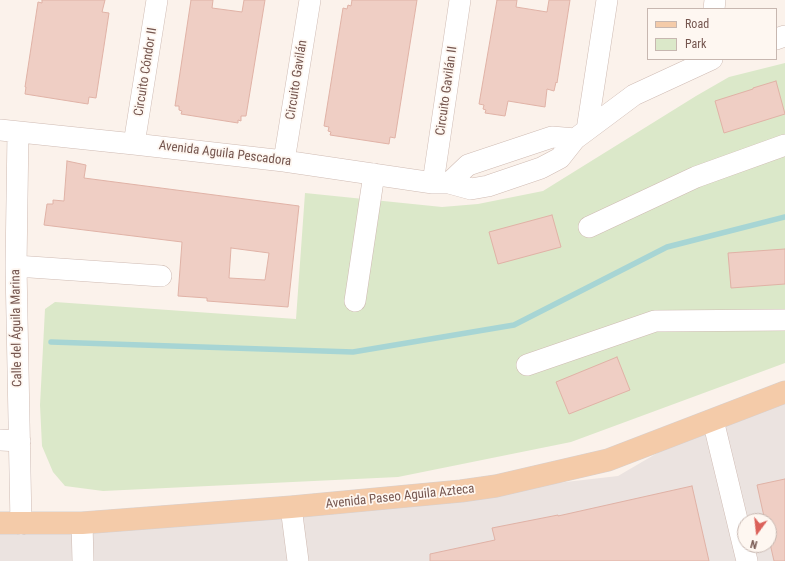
<!DOCTYPE html>
<html>
<head>
<meta charset="utf-8">
<style>
  body { margin:0 }
  #map { position:relative; width:785px; height:561px; overflow:hidden; background:#fbf2eb; font-family:"Roboto Condensed",sans-serif }
  canvas { display:block }
  .legend { position:absolute; left:647px; top:8px; width:130px; height:52px; box-sizing:border-box; background:#fef7f1; border:1px solid #c7b7b0; margin:0; padding:5px 7px; list-style:none; font-size:12px; color:#75564f }
  .legend li { display:flex; align-items:center; gap:8px; height:20px }
  .legend b { width:20px; border:1px solid #c7b7b0 }
  .north { position:absolute; left:737px; top:513px; width:40px; height:40px; box-sizing:border-box; background:#fef7f1; border:1px solid #c7b7b0; border-radius:50%; rotate:195deg; font-size:11px; font-weight:700; line-height:16px; text-align:center; color:#75564f }
  .north::after { content:''; display:block; margin:auto; width:14px; height:18px; background:#db615a; clip-path:polygon(50% 0,100% 100%,50% 72%,0 100%) }
</style>
</head>
<body>
<div id="map">
<canvas width="785" height="561"></canvas>
<ul class="legend">
<li><b style="height:5px;background:#f4cba9"></b>Road</li>
<li><b style="height:11px;background:#dbe8c9"></b>Park</li>
</ul>
<div class="north">N</div>
</div>
<script>
const ctx = document.querySelector('canvas').getContext('2d');
ctx.lineJoin = 'round';
function fillPath(path, color) {
  ctx.fillStyle = color;
  ctx.fill(path, 'evenodd');
}
function poly(rows) {
  const path = new Path2D();
  for (const r of rows) {
    path.moveTo(r[0], r[1]);
    for (let i = 2; i < r.length; i += 2) path.lineTo(r[i], r[i + 1]);
  }
  return path;
}
function trace(path, color, width, dash) {
  ctx.strokeStyle = color;
  ctx.lineWidth = width;
  ctx.lineCap = dash ? 'butt' : 'round';
  ctx.setLineDash(dash || []);
  ctx.stroke(path);
}
function label(font, color, halo, rows, align = 'center') {
  ctx.font = font + ' "Roboto Condensed",sans-serif';
  ctx.lineWidth = 3.5;
  ctx.setLineDash([]);
  ctx.textBaseline = 'middle';
  ctx.strokeStyle = halo;
  ctx.fillStyle = color;
  for (const [text, x, y, turn = 0] of rows) {
    ctx.save();
    ctx.translate(x, y);
    ctx.rotate((+turn || 0) * Math.PI / 180);
    ctx.textAlign = isNaN(turn) ? turn : align;
    if (halo) ctx.strokeText(text, 0, 0);
    ctx.fillText(text, 0, 0);
    ctx.restore();
  }
}
const industrial = poly([
  [785,393,785,561,0,561,0,520,461,494,618,476,712,421],
  [745,521,769,521,769,545,745,545]
]);
const green = poly([
  [785,63,785,363,571,442,398,477,103,491,65,486,53,472,42,446,40,405,45,309,55,302,296,319,305,193,442,207,478,204,543,191,696,96,729,77]
]);
const stream = poly([
  [51,342,353,352,514,325,667,247,785,217]
]);
const building = poly([
  [42,0,105,0,102,12,109,13,104,46,96,98,89,97,88,104,25,94,26,87,25,87,38,2,42,3,42,0],
  [191,0,213,0,212,8,242,12,244,0,265,0,246,116,241,116,241,121,238,120,238,123,181,114,182,111,179,110,179,106,175,106,191,0],
  [352,0,417,0,395,138,390,137,389,144,330,135,331,132,328,131,329,127,324,126,343,8,347,9,348,5,351,6,352,0],
  [497,0,517,0,516,7,547,12,549,0,570,0,557,83,556,82,554,91,547,89,545,107,508,101,505,116,485,113,486,110,483,109,484,105,479,104,497,0],
  [776,81,785,114,724,133,715,101,753,89,753,88,776,81],
  [67,161,86,165,84,178,299,206,288,307,207,301,207,298,178,296,182,242,44,225,47,204,53,204,53,200,64,201,67,161],
  [231,248,269,253,265,280,229,278,231,248],
  [552,215,561,247,498,264,489,232,552,215],
  [785,249,785,284,731,288,728,253,785,249],
  [617,357,630,390,569,414,556,382,617,357],
  [785,479,785,561,774,561,769,539,769,521,765,521,757,485,785,479],
  [692,486,709,561,430,561,430,554,495,540,492,528,558,515,558,516,692,486]
]);
const minor = poly([
  [714,9,715,0],
  [776,39,785,36],
  [0,130,134,144,284,161,433,183,449,183,471,189,488,186,541,168,560,158,575,139,634,95,712,59],
  [587,130,607,0],
  [18,132,16,266,21,524],
  [134,144,157,0],
  [284,161,310,0],
  [433,183,460,0],
  [449,183,468,165,552,137,575,139],
  [589,227,696,177,785,145],
  [16,266,161,276],
  [355,301,374,174],
  [527,365,655,321,785,320],
  [713,420,747,561],
  [0,440,20,441],
  [291,507,298,561],
  [82,523,83,561]
]);
const major = poly([
  [0,523,82,523,291,507,461,491,496,486,608,460,785,392]
]);
const streetNames = [
  ["Circuito Cóndor II",146,72,-81],
  ["Circuito Gavilán",297,80,-81],
  ["Circuito Gavilán II",447,91,-82],
  ["Avenida Aguila Pescadora",225,154,7],
  ["Calle del Águila Marina",17,328,-91],
  ["Avenida Paseo Aguila Azteca",400,497,-6]
];
fillPath(industrial, '#ebe3e0');
fillPath(green, '#dbe8c9');
trace(stream, '#a7d5d4', 5.5);
fillPath(building, '#efcec4');
trace(building, '#e0b2a6', 1);
trace(minor, '#cfbbb3', 22);
trace(major, '#d8d0ce', 23);
trace(minor, '#fff', 21);
trace(major, '#f4cba9', 22);
label('13px', '#75564f', '#fef7f1', streetNames);
</script>
</body>
</html>
